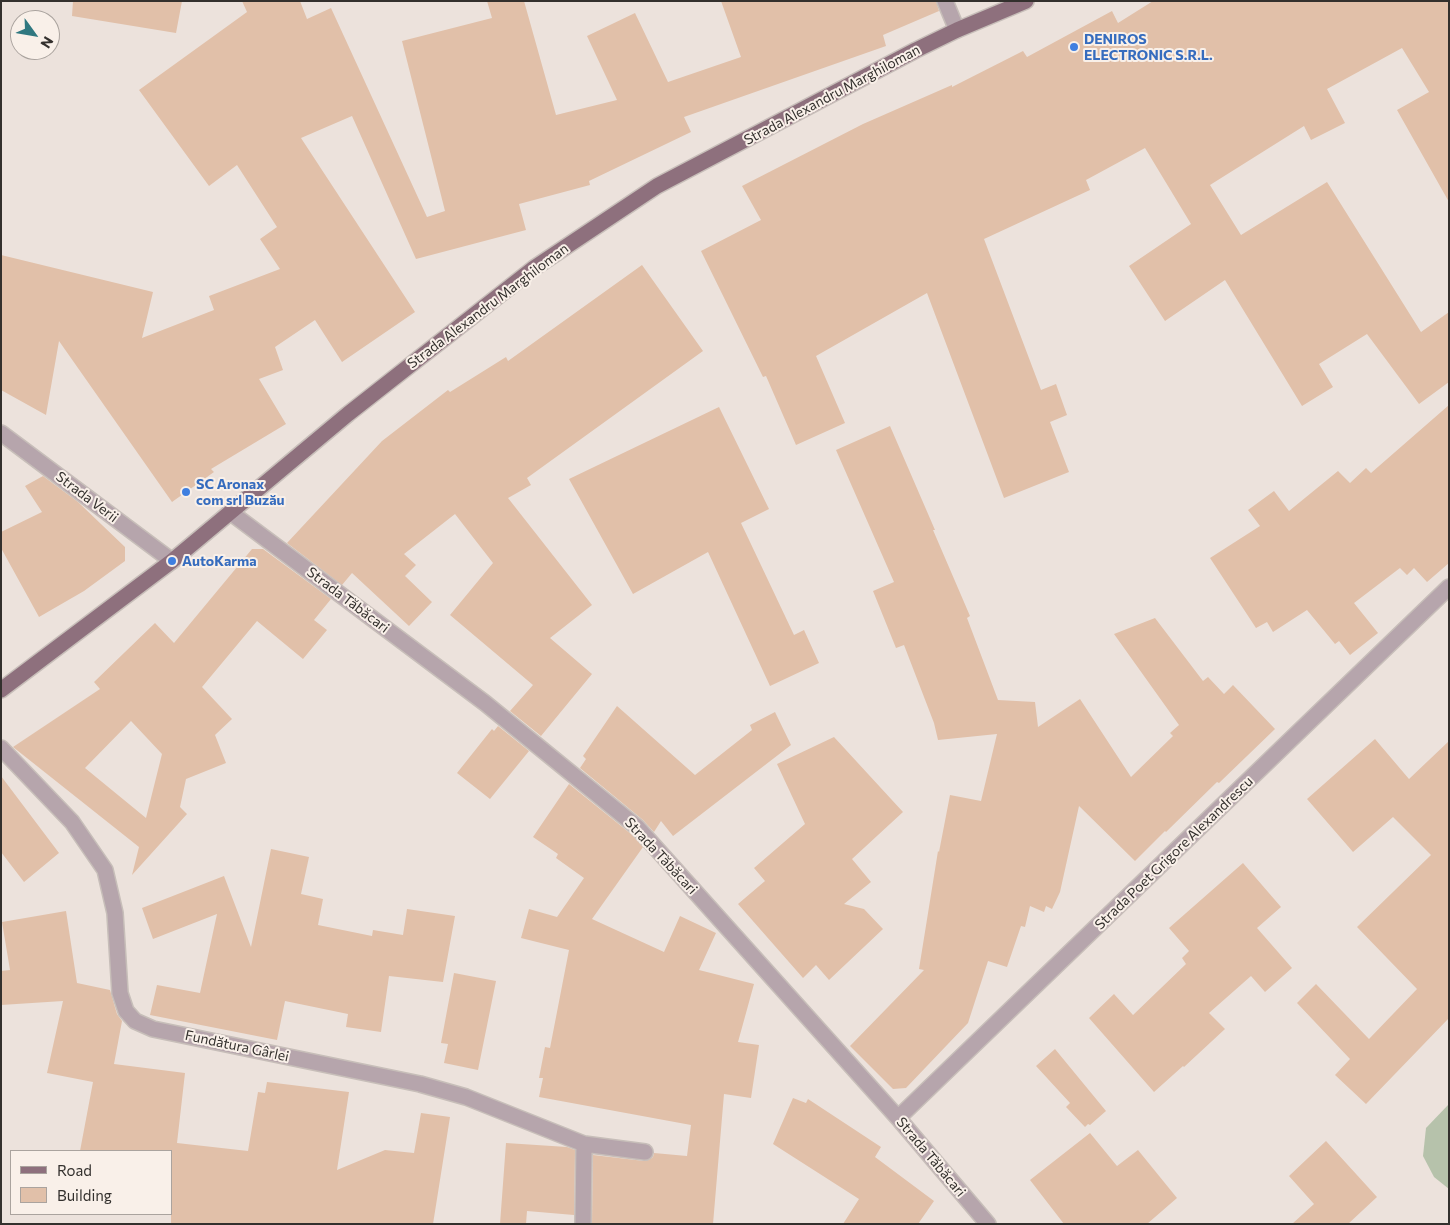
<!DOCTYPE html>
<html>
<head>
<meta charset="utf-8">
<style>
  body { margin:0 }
  #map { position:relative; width:1450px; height:1225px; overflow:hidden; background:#ece2dc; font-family:Commissioner,sans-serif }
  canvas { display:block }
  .frame { position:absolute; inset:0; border:2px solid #33302d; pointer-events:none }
  .legend { position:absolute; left:10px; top:1150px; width:162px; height:65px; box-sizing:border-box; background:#f9f0e9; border:1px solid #aaa39e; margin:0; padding:6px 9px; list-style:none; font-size:15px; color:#33302d }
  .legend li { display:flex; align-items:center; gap:10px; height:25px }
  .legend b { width:25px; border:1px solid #aaa39e }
  .north { position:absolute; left:10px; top:10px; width:50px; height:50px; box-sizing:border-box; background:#f9f0e9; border:1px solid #aaa39e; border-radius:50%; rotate:122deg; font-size:14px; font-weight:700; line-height:20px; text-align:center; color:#33302d }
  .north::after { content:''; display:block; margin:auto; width:18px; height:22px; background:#307880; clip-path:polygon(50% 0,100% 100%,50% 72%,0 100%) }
</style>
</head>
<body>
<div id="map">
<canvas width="1450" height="1225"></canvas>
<div class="frame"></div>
<ul class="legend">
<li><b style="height:6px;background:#8e707d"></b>Road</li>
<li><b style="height:14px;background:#e1c0a9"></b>Building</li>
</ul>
<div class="north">N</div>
</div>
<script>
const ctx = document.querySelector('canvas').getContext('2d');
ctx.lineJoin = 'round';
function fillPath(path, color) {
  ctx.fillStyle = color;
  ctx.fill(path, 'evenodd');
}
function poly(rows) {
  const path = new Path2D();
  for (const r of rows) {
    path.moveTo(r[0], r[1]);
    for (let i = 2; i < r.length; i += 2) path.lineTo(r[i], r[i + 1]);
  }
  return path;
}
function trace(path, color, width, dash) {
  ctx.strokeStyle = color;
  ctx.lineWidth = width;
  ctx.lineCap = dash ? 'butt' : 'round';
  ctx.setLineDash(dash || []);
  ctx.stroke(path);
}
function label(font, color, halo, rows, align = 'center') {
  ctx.font = font + ' Commissioner,sans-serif';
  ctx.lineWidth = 4;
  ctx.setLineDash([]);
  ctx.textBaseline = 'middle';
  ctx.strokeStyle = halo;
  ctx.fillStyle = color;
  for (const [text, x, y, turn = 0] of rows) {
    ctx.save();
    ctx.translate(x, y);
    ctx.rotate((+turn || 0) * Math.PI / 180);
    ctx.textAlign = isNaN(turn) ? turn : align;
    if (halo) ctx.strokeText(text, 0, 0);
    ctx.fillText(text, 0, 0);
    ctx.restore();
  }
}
const green = poly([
  [1449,1104,1449,1189,1434,1177,1423,1156,1426,1128]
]);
const building = poly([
  [73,1,182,1,176,33,72,16],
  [242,1,300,1,307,19,331,8,427,217,445,211,402,41,492,18,487,1,524,1,556,115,617,100,587,36,635,13,668,82,741,57,721,1,936,1,939,11,883,35,886,46,684,117,691,132,589,181,590,185,519,204,526,230,416,259,352,116,301,138,415,312,342,362,315,320,275,347,283,370,259,379,286,424,211,469,214,472,172,502,59,341,46,415,1,390,1,255,153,292,142,338,214,310,209,296,280,269,260,239,277,227,237,165,209,186,139,90,247,12],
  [1153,1,1449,1,1449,202,1397,110,1429,92,1402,48,1327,89,1345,123,1311,140,1304,126,1210,185,1241,235,1327,182,1421,332,1449,312,1449,382,1419,404,1367,334,1319,364,1333,387,1302,406,1225,280,1165,321,1129,266,1191,224,1145,148,1086,180,1090,190,984,239,1041,390,1056,384,1067,415,1050,422,1069,472,1004,498,927,293,816,356,845,423,796,445,766,376,763,377,701,251,761,220,742,186,863,124,952,85,952,87,1023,51,1027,57,1112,11,1118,23],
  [642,265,703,351,527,478,531,485,508,498,592,605,550,638,592,674,541,736,510,711,533,685,450,615,493,563,455,514,404,554,416,565,405,576,432,602,409,626,352,573,342,585,287,543,382,441,448,390,450,392,506,357,508,361],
  [1449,405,1449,563,1427,582,1414,568,1407,575,1400,568,1354,603,1378,633,1350,655,1339,641,1335,644,1307,610,1273,632,1267,622,1256,628,1210,558,1260,526,1248,510,1274,491,1289,511,1338,471,1350,483,1366,468,1371,473],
  [719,407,769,509,741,523,794,635,804,630,819,663,770,686,708,552,633,594,569,479],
  [890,426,935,530,933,530,970,616,967,618,998,700,1035,702,1038,727,1080,699,1131,777,1173,736,1170,733,1179,725,1114,634,1155,618,1203,681,1208,677,1224,694,1233,685,1275,729,1219,783,1217,782,1166,832,1165,831,1135,861,1079,806,1060,892,1052,909,1046,906,1044,912,1030,906,1025,927,1021,926,1007,967,988,961,968,1023,906,1088,893,1089,850,1046,924,970,919,969,938,851,939,852,950,795,981,801,997,734,938,740,934,723,904,645,896,648,873,591,894,582,836,450],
  [43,476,78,502,125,547,125,561,84,591,39,617,1,548,1,532,42,512,25,486],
  [252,549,263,549,331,599,314,620,327,630,303,659,257,621,202,687,232,719,215,735,226,763,186,779,180,807,187,814,132,875,139,847,13,747,100,689,94,682,155,623,174,643],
  [131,721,162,754,146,818,85,768],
  [617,706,695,775,752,730,750,725,775,712,791,745,673,836,661,821,654,832,643,820,580,768,586,759,583,756],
  [498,726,529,751,490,799,457,773,492,729,494,731],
  [834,737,903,812,852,859,871,882,844,904,864,909,883,929,829,980,816,965,803,978,738,904,765,881,754,868,805,824,777,764],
  [1375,739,1409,779,1449,741,1449,1018,1366,1104,1335,1075,1350,1059,1297,1003,1316,984,1369,1039,1417,989,1357,927,1431,855,1393,817,1353,852,1307,799],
  [1,776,59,853,24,882,1,852],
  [569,784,631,834,643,847,592,919,664,952,680,916,716,933,699,970,754,984,738,1042,759,1045,751,1098,724,1094,713,1224,592,1224,593,1155,644,1161,649,1160,653,1157,654,1153,687,1156,691,1125,539,1097,543,1078,539,1078,545,1047,550,1048,569,950,521,938,529,909,557,917,584,878,556,858,558,854,533,837],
  [271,849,309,857,301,894,323,899,318,925,372,936,373,930,403,935,407,909,455,916,443,982,389,976,381,1032,346,1027,348,1014,285,1001,277,1040,150,1015,157,985,200,993,217,914,153,939,142,908,224,876,251,947],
  [1243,863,1281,907,1257,928,1292,968,1265,992,1251,976,1209,1013,1225,1029,1184,1067,1183,1066,1154,1092,1089,1018,1114,994,1133,1015,1186,964,1182,958,1189,951,1169,928],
  [66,911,77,983,110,990,117,1014,122,1021,114,1064,185,1073,177,1143,248,1151,258,1092,265,1093,267,1082,349,1092,337,1170,385,1150,414,1153,421,1113,450,1117,433,1224,171,1224,171,1151,80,1151,93,1082,47,1073,63,1001,1,1005,1,971,10,970,2,922],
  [454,973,496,981,478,1070,444,1063,448,1044,441,1043],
  [1055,1049,1106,1111,1090,1125,1088,1124,1085,1127,1066,1107,1070,1103,1036,1066],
  [793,1098,806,1103,808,1099,881,1147,875,1157,934,1201,918,1224,843,1224,859,1199,773,1144],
  [1090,1133,1117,1166,1138,1150,1177,1198,1147,1224,1064,1224,1030,1180],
  [1326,1141,1377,1197,1348,1224,1292,1224,1314,1204,1289,1176],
  [506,1143,567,1147,575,1150,574,1215,527,1211,526,1224,500,1224]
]);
const minor = poly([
  [945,1,957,30],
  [1,433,172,561],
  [230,512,485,703,637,827,898,1118,988,1224],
  [1,748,72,822,105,870,115,913,120,993,126,1011,135,1021,153,1029,420,1084,466,1097,584,1144,645,1152],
  [898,1118,1449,587],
  [583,1224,584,1144]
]);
const major = poly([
  [1,690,172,561,348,414,534,268,657,186,916,50,957,30,1026,1]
]);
const markers = [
  [1074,47,5,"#3f7fe0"],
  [186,492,5,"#3f7fe0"],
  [172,561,5,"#3f7fe0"]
];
const shopNames = [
  ["DENIROS",1084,39],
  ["ELECTRONIC S.R.L.",1084,55],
  ["SC Aronax",196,484],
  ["com srl Buzău",196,500],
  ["AutoKarma",182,561]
];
const streetNames = [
  ["Strada Alexandru Marghiloman",832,95,-28],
  ["Strada Alexandru Marghiloman",488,306,-37],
  ["Strada Verii",87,497,37],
  ["Strada Tăbăcari",348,600,37],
  ["Strada Poet Grigore Alexandrescu",1174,853,-44],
  ["Strada Tăbăcari",661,856,47],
  ["Fundătura Gârlei",237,1046,12],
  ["Strada Tăbăcari",931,1157,50]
];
fillPath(green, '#b6c2ab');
fillPath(building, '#e1c0a9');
trace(minor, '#c7beb9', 18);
trace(major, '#c7beb9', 18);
trace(minor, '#b6a5ac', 15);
trace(major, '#8e707d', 15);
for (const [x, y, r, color] of markers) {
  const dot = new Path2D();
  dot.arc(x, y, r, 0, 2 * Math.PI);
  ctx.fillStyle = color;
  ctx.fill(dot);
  trace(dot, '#f9f0e9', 2);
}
label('bold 14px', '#366cbe', '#f9f0e9', shopNames, 'left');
label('14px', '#33302d', '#f9f0e9', streetNames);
</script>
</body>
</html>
